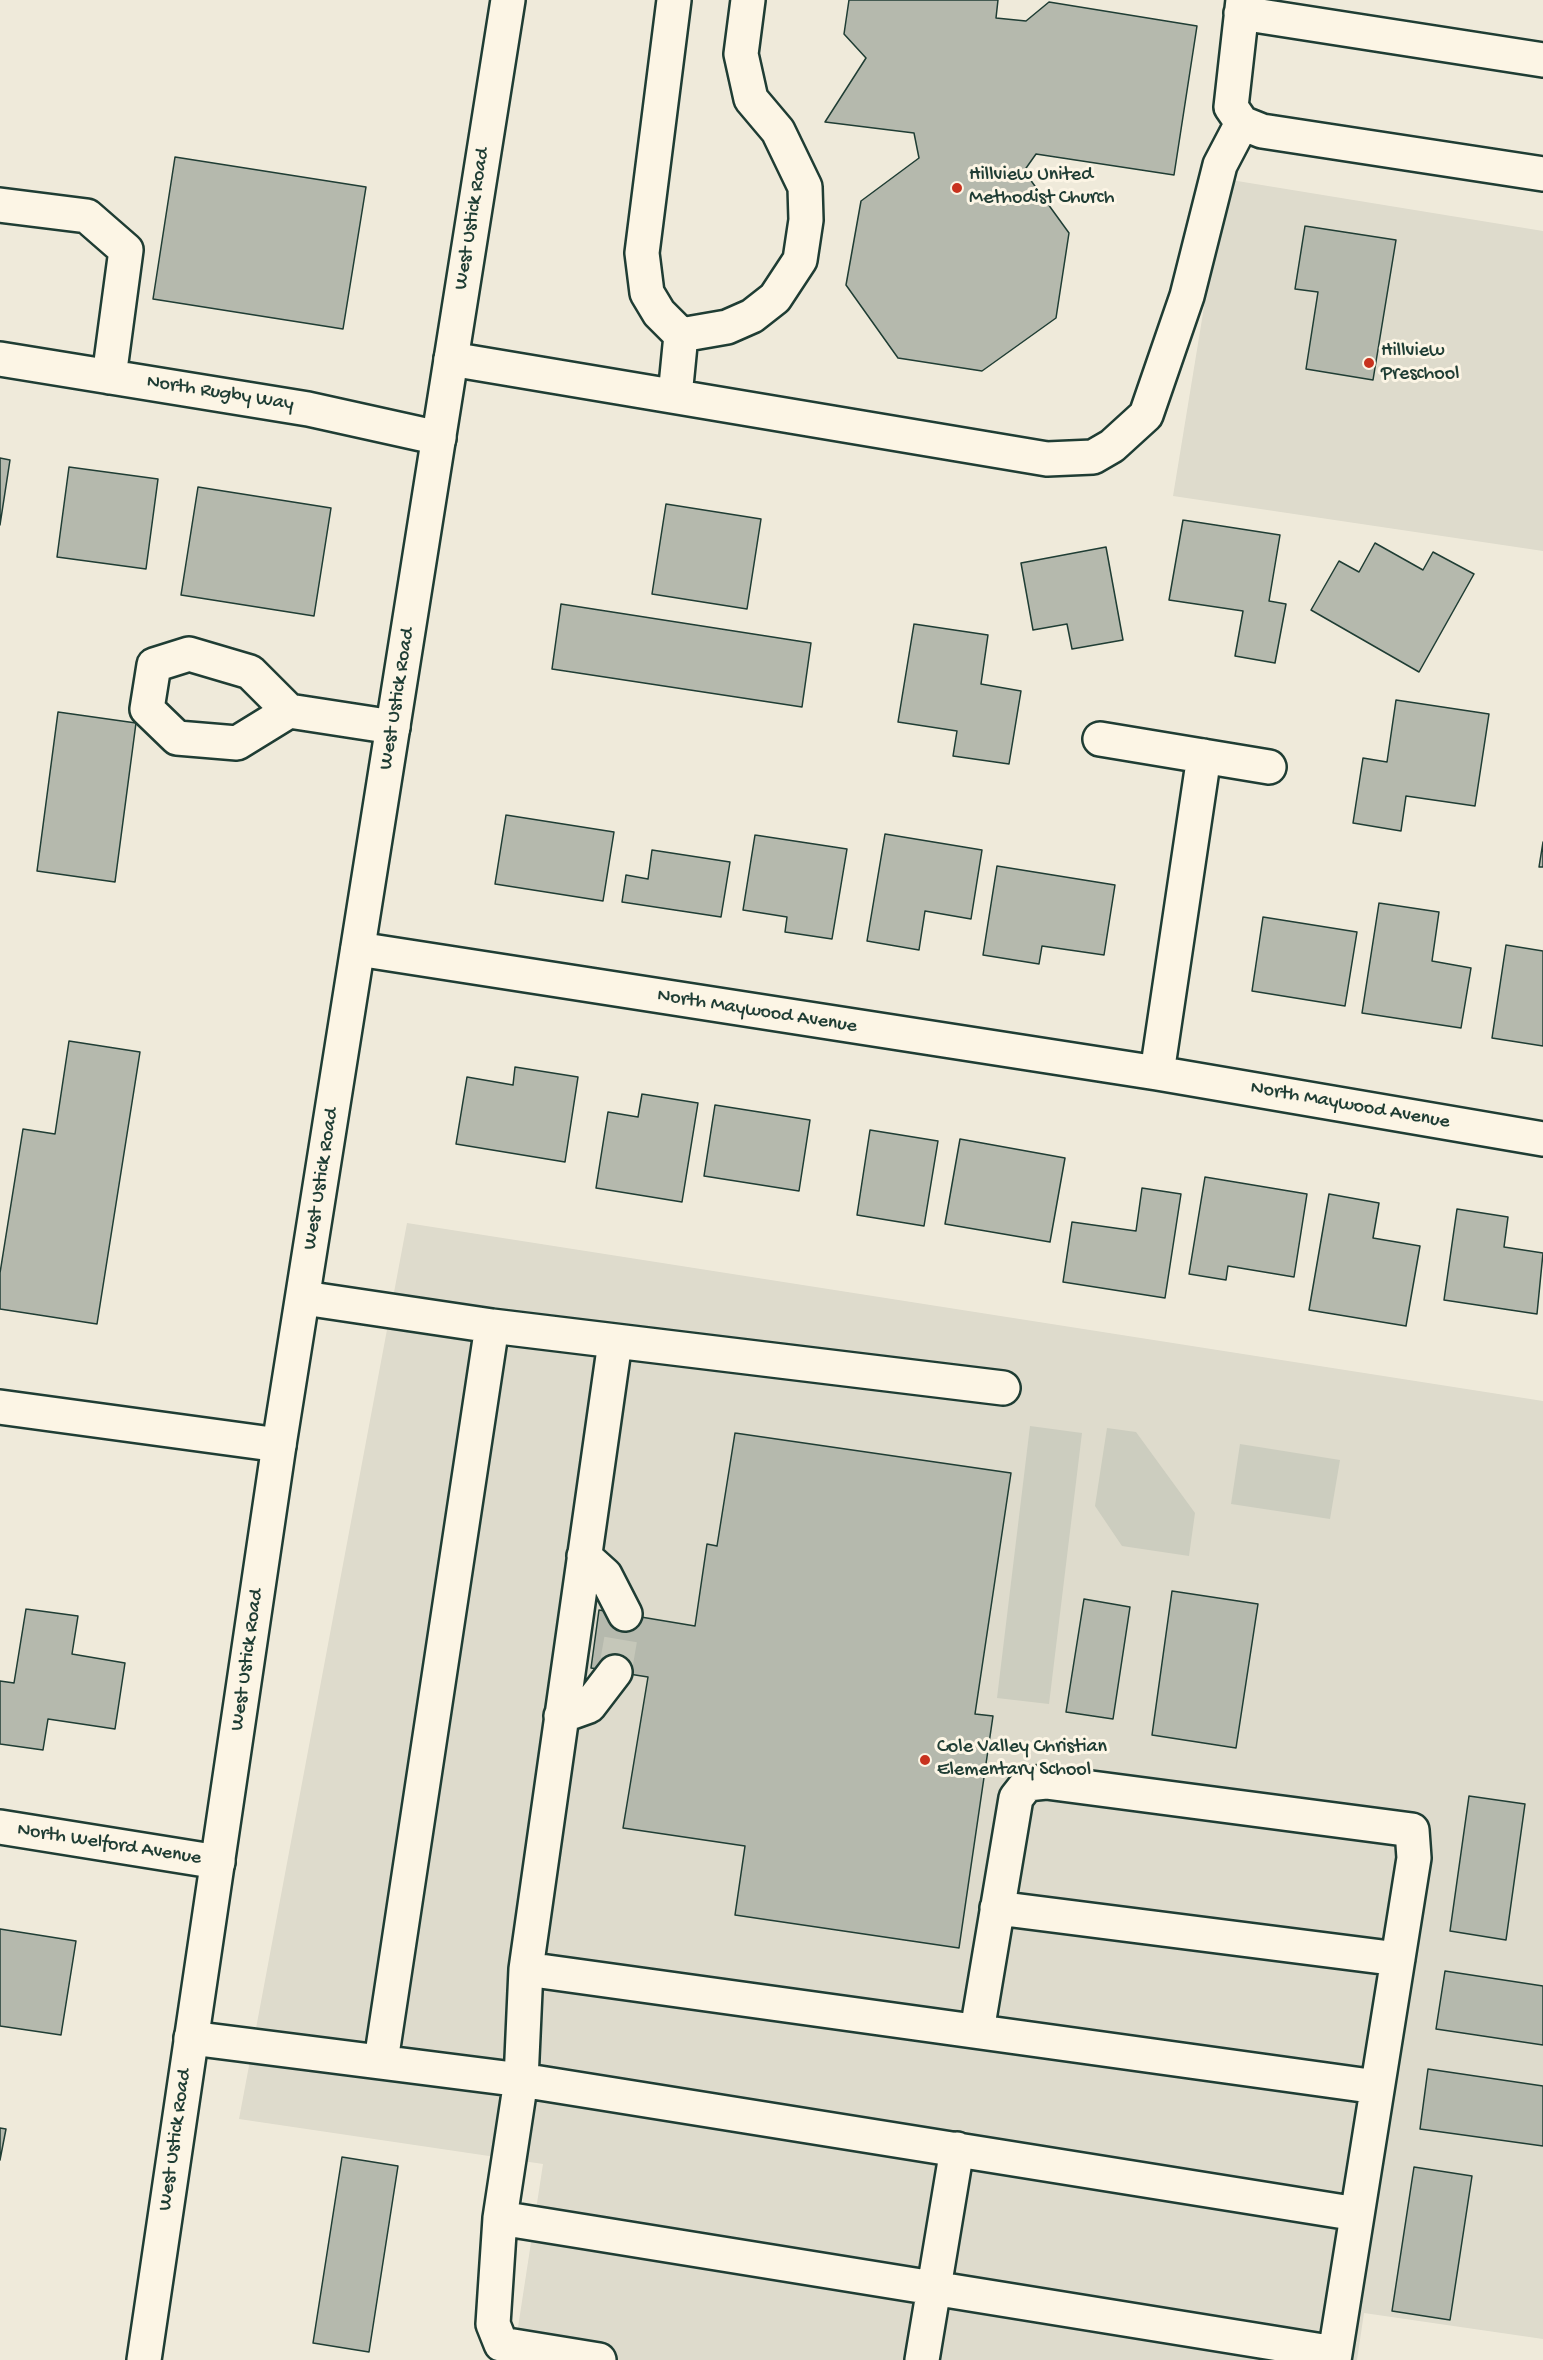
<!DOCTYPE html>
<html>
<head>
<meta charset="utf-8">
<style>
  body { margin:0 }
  canvas { display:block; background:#efeada }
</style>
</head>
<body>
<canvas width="1543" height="2360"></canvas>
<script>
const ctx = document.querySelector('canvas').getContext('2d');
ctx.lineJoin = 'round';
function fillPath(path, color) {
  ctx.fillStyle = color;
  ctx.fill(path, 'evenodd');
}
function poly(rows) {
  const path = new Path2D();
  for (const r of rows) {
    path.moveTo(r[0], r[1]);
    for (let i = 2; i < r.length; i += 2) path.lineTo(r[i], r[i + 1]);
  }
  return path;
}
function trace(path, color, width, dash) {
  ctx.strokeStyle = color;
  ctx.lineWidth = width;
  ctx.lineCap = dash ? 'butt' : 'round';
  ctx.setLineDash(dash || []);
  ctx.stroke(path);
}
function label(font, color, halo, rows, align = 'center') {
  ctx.font = font + ' "Gochi Hand",sans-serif';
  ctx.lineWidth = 6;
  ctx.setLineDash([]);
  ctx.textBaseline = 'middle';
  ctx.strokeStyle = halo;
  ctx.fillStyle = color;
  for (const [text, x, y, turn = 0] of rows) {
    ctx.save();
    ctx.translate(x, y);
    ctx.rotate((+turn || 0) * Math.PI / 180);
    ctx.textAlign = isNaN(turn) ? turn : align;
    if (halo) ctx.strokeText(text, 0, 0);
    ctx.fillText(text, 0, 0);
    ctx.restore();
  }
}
const built = poly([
  [1225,179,1543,231,1543,551,1173,496],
  [407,1223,1543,1401,1543,2339,1364,2313,1357,2360,513,2360,543,2164,239,2119]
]);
const green = poly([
  [1030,1426,1082,1433,1049,1704,997,1698],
  [1107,1428,1136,1432,1195,1513,1189,1556,1122,1546,1095,1506],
  [1240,1444,1340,1460,1330,1519,1231,1504]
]);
const building = poly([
  [849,0,998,0,996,18,1026,21,1049,2,1197,26,1174,175,1036,154,1024,171,1069,233,1056,318,982,371,898,358,846,285,861,201,919,158,914,133,825,122,866,58,844,34,849,0],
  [175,157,366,187,343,329,153,299,175,157],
  [1305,226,1396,240,1373,380,1306,369,1318,292,1295,289,1305,226],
  [0,458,10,460,0,525,0,458],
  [69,467,158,479,146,569,57,557,69,467],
  [198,487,331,508,314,616,181,595,198,487],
  [666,504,761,519,747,609,652,594,666,504],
  [1183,520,1280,535,1269,601,1286,604,1275,663,1235,656,1243,611,1169,600,1183,520],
  [1375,543,1423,570,1433,552,1474,574,1419,672,1311,610,1339,561,1359,572,1375,543],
  [1106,547,1123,640,1072,649,1067,624,1033,630,1021,563,1106,547],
  [561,604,811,643,802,707,552,669,561,604],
  [914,624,988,635,981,684,1021,691,1009,764,953,756,957,731,898,722,914,624],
  [1396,700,1489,714,1475,806,1406,796,1401,831,1353,823,1363,758,1387,762,1396,700],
  [58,712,136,723,115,882,37,871,58,712],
  [506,815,614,832,603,901,495,884,506,815],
  [885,834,982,850,971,919,925,911,919,950,867,941,885,834],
  [755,835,847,849,832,939,785,932,787,917,743,910,755,835],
  [1543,842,1543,867,1539,867,1543,842],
  [652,850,730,862,721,917,622,902,626,875,648,879,652,850],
  [997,866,1115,885,1104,955,1042,946,1039,964,983,955,997,866],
  [1379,903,1439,912,1432,961,1471,968,1461,1028,1362,1013,1379,903],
  [1263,917,1357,932,1345,1006,1252,991,1263,917],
  [1506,945,1543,951,1543,1046,1492,1038,1506,945],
  [69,1041,140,1052,97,1324,0,1309,0,1273,23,1129,55,1134,69,1041],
  [515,1067,578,1077,565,1162,456,1144,467,1077,513,1085,515,1067],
  [642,1094,698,1103,682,1202,596,1188,608,1112,638,1117,642,1094],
  [715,1105,810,1120,799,1191,704,1176,715,1105],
  [870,1130,938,1141,924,1226,857,1215,870,1130],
  [960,1139,1065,1158,1050,1242,945,1224,960,1139],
  [1205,1177,1307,1194,1294,1277,1228,1266,1226,1280,1189,1274,1205,1177],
  [1142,1188,1181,1194,1165,1298,1063,1282,1072,1222,1136,1231,1142,1188],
  [1329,1194,1379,1203,1373,1238,1420,1246,1406,1326,1309,1310,1329,1194],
  [1457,1209,1508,1217,1504,1247,1543,1253,1537,1314,1444,1300,1457,1209],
  [735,1433,1011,1473,975,1714,993,1716,959,1948,735,1915,745,1846,623,1828,648,1677,591,1668,599,1610,695,1626,707,1544,717,1546,735,1433],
  [1172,1591,1258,1604,1236,1748,1152,1735,1172,1591],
  [1084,1599,1130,1607,1113,1719,1066,1712,1084,1599],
  [26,1609,78,1616,72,1654,125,1663,115,1729,48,1719,43,1750,0,1744,0,1681,14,1683,26,1609],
  [1469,1796,1525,1804,1506,1940,1450,1931,1469,1796],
  [0,1929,76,1941,61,2035,0,2026,0,1929],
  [1445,1971,1543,1986,1543,2045,1436,2029,1445,1971],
  [1428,2069,1543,2086,1543,2146,1420,2129,1428,2069],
  [0,2128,6,2129,0,2160,0,2128],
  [342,2157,398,2166,369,2352,313,2343,342,2157],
  [1414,2167,1472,2176,1450,2320,1392,2311,1414,2167]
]);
const minorTunnel = poly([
  [615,1672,625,1614]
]);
const minor = poly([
  [674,0,642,253,647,293,659,313,681,335,675,396],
  [1243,0,1231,107,1242,123,1262,131,1543,174],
  [1241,13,1543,60],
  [0,205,87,216,126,250,109,377],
  [681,335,727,327,752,316,775,298,800,260,806,220,805,187,778,131,751,99,741,54,748,0],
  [0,359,308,409,439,438],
  [451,359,1047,459,1093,457,1112,446,1146,415,1187,296,1220,165,1242,123],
  [289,711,237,743,177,738,147,709,154,665,189,654,250,672,289,711,393,727],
  [1100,739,1269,767],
  [358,949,1157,1073,1543,1139],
  [1157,1073,1204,756],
  [304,1298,492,1326,1003,1388],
  [0,1407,279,1445],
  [584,1556,605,1575,625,1614],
  [561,1716,589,1706,615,1672],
  [0,1827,218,1862],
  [997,1908,1398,1959],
  [526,1969,1377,2087],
  [977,2031,1016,1798,1027,1784,1046,1782,1412,1830,1414,1858,1334,2360],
  [191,2038,521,2080,1357,2214],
  [381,2061,492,1326],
  [500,2218,1335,2353],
  [599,2360,501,2344,493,2324,500,2218,521,2080,526,1969,615,1342],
  [922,2360,957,2149]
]);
const major = poly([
  [144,2360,279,1445,508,0]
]);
const markers = [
  [957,188,6,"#c8321e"],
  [1369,363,6,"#c8321e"],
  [925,1760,6,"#c8321e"]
];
const poiNames = [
  ["Hillview United",969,176],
  ["Methodist Church",969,199],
  ["Hillview",1381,352],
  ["Preschool",1381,375],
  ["Cole Valley Christian",937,1748],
  ["Elementary School",937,1771]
];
const streetNames = [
  ["West Ustick Road",473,219,-81],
  ["North Rugby Way",220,394,9],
  ["West Ustick Road",398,699,-81],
  ["North Maywood Avenue",757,1012,9],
  ["North Maywood Avenue",1350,1106,10],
  ["West Ustick Road",322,1179,-81],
  ["West Ustick Road",248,1660,-82],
  ["North Welford Avenue",109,1845,9],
  ["West Ustick Road",176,2140,-82]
];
fillPath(built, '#dedbcc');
fillPath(green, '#cccdbf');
fillPath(building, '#b5b9ad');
trace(building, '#1f3d34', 1.5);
trace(minorTunnel, '#c5c7b9', 33, [33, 16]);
trace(minor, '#1f3d34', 38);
trace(major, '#1f3d34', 38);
trace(minor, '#fcf5e5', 33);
trace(major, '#fcf5e5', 33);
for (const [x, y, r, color] of markers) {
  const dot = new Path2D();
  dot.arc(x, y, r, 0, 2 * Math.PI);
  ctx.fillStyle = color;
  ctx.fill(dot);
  trace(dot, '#fcf5e5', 2);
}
label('20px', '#1f3d34', '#fcf5e5', poiNames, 'left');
label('20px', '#1f3d34', '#fcf5e5', streetNames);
</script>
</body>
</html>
